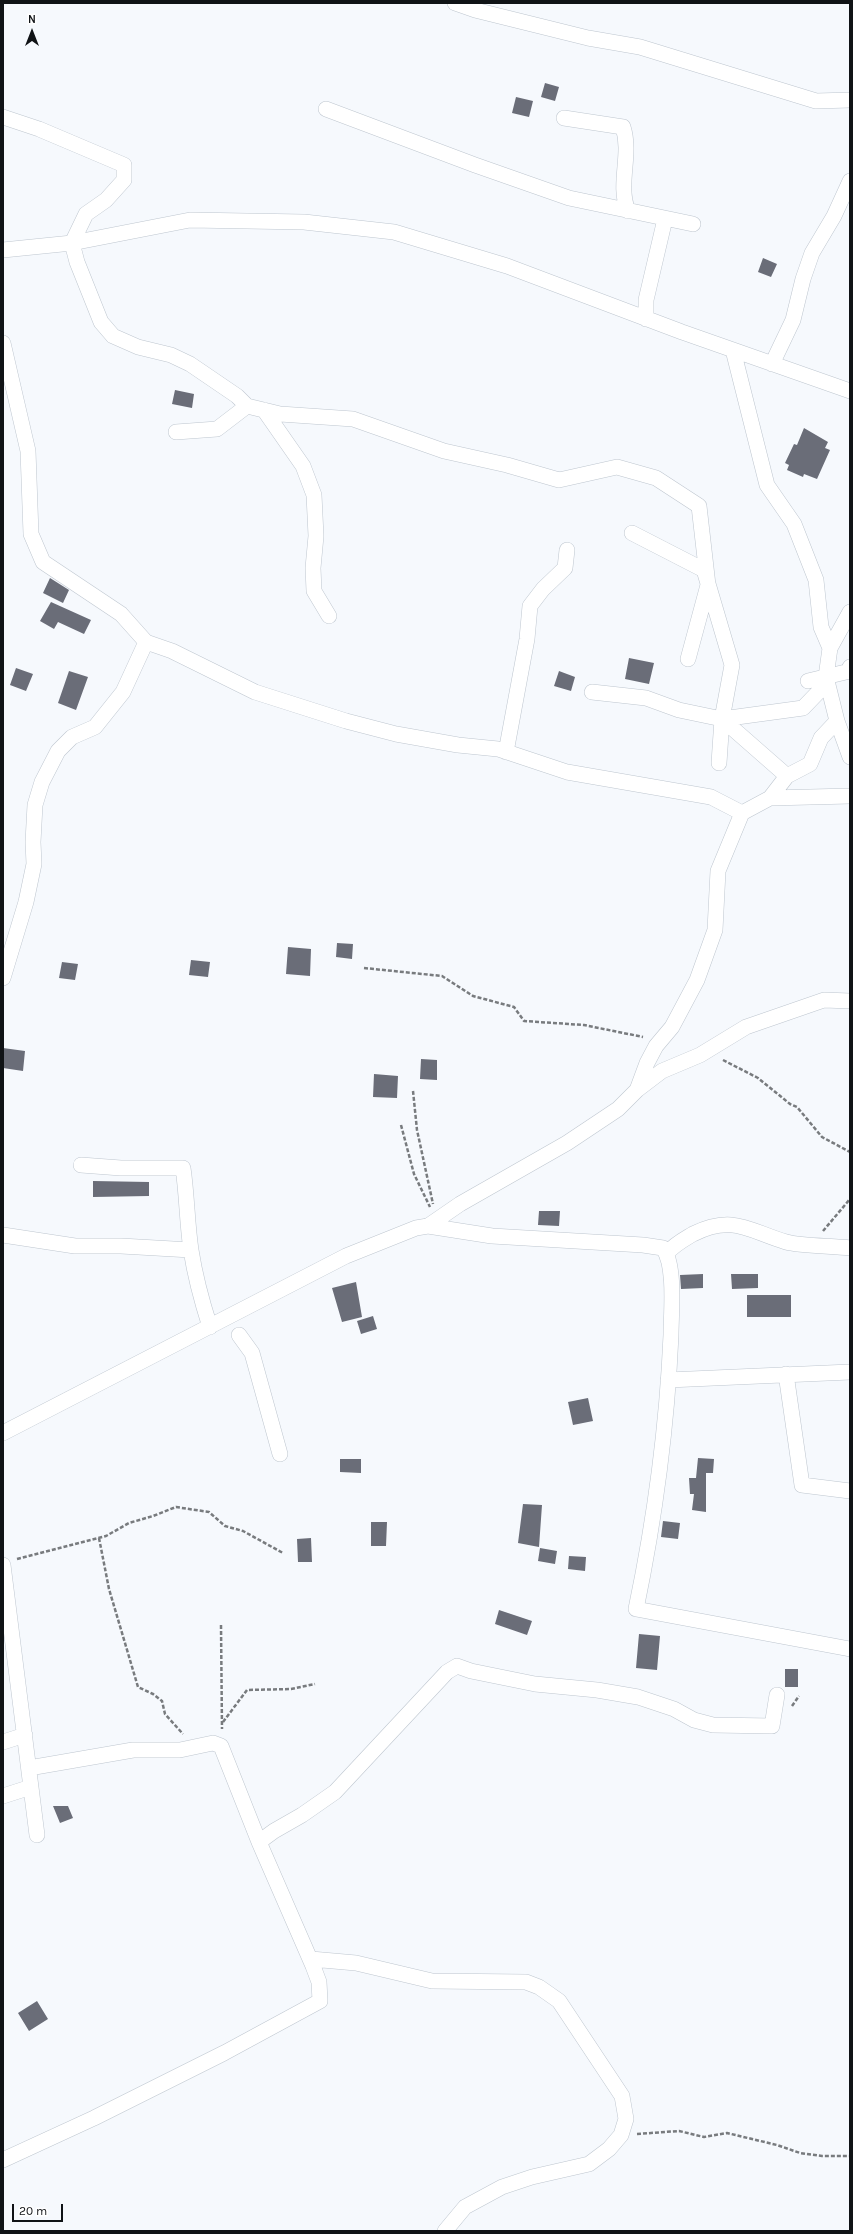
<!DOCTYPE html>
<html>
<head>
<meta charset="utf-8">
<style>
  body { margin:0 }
  #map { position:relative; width:853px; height:2234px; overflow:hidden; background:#f6f9fd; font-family:Karla,sans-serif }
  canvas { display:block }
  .frame { position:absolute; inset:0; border:4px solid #101316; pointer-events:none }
  .north { position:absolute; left:12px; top:12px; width:40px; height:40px; -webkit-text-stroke:3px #fff; paint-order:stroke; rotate:0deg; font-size:11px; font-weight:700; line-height:16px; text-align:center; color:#101316 }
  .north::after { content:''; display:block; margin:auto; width:14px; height:18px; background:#101316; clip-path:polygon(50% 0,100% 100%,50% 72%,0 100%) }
  .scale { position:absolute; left:12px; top:2204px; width:51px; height:18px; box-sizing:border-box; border:2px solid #101316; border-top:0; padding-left:5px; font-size:12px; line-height:14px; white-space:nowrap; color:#101316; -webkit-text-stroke:3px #fff; paint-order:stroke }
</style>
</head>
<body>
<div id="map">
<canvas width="853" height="2234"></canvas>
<div class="frame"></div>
<div class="north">N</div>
<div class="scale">20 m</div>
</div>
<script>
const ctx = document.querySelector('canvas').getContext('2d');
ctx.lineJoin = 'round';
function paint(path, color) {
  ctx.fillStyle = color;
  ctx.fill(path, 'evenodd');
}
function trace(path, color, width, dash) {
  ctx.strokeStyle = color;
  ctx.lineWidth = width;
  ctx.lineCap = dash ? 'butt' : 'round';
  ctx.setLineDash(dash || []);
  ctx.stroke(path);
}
const building = new Path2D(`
  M545,83L559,87L555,101L541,97Z
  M516,97L533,101L529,117L512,113Z
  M763,258L777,264L771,277L758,272Z
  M175,390L194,394L192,408L172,404Z
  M804,428L828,442L825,448L830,450L817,479L804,474L803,477L787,470L789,465L785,463L794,444L797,445Z
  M50,578L69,590L63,603L43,593Z
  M51,602L91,620L84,634L58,622L54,629L40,621Z
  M629,658L654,663L649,684L625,679Z
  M16,668L33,674L26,691L10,685Z
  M69,671L88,677L76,710L58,703Z
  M559,671L575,677L571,691L554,686Z
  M337,943L353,944L352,959L336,957Z
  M288,947L311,949L310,976L286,974Z
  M191,960L210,962L208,977L189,975Z
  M62,962L78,964L75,980L59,978Z
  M3,1048L25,1051L23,1071L3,1068Z
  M421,1059L437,1060V1080L420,1079Z
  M374,1074L398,1076L397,1098L373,1097Z
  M93,1181L149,1182V1196L93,1197Z
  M539,1211H560L559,1226L538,1225Z
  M703,1274V1288L681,1289L680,1275Z
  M731,1274H758V1288L732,1289Z
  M356,1282L362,1317L342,1322L332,1288Z
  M747,1295H791V1317H747Z
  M373,1316L377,1329L361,1334L357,1321Z
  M588,1398L593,1421L573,1425L568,1402Z
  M698,1458L714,1459L713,1473H706V1512L692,1510L694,1494H690L689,1478H696Z
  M340,1459H361V1473L340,1472Z
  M523,1504L542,1505L539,1547L518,1543Z
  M663,1521L680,1523L678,1539L661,1537Z
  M371,1522H387L386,1546H371Z
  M311,1538L312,1562H298L297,1539Z
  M540,1548L557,1551L555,1564L538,1561Z
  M569,1556L586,1557L585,1571L568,1569Z
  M499,1610L532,1621L527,1635L495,1624Z
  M639,1634L660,1636L657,1670L636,1668Z
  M785,1669H798V1687H785Z
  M53,1806H68L73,1818L60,1823Z
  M37,2001L48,2019L29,2031L18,2013Z`);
const path = new Path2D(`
  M364,968L442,976L473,996L514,1007L524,1021L584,1025L643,1037
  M723,1060L758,1078L790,1104L797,1107L822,1137L850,1152
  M413,1091L417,1130L433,1204
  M401,1125L414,1174L430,1207
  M823,1231L850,1199
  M99,1538L109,1589L138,1687L153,1694L162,1701L165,1714L183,1734
  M17,1559L106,1536L129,1523L153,1516L176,1507L209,1512L225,1526L243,1531L283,1553
  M221,1625L222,1729
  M792,1706L799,1696
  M223,1722L247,1690L291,1689L315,1684
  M637,2134L679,2131L704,2137L727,2133L777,2145L800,2153L822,2156H850`);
const minor = new Path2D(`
  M455,3L475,10L588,38L640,47L816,101L850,100
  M326,109L475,165L569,198L693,224
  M3,117L39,129L124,165V180L106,200L86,214L72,243L77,262L101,322L113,336L138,347L171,355L190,364L237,396L247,406L280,414L353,419L444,451L507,465L559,480L617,467L656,478L699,506L708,585L688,659
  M564,118L623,127C632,155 617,184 628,211
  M3,250L72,243L190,220L304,222L394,232L507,266L682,332L850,391
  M646,319V300L665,219
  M3,343L28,451L31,534L43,562L121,614L146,642L172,651L255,692L346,721L396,734L458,745L498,749L567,772L711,797L742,813
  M772,364L793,320L803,279L812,253L834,216L850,181
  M264,410L303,466L314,495L316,536L313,568L314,591L329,616
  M176,432L217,429L247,406
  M632,533L704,570L732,665L722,719L719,763
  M830,648L850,612
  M808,681L850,671V667
  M592,692L646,698L679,710L722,719L803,708L827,683
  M722,719L787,776
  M837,721L850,757
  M506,752L527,639L530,606L543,589L565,568L567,550
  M770,798L850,796
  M3,978L26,902L34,864L33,842L35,805L42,782L58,751L72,737L95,727L123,692L146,642
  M637,1090L662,1071L700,1055L746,1027L824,1000L850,1001
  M81,1165L121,1168H183C187,1195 187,1223 191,1250C195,1276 202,1302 210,1327
  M428,1226L460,1204L567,1143L618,1109L637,1090L647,1063L656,1046L672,1027L697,980L715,930L718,871L742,813L770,798L787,776L810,764L821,738L837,721L826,677L830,648L821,627L816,580L794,524L767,485L733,350
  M3,1235L75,1246H121L191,1250
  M667,1253C675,1244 683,1240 693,1234C733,1214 749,1231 786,1242C801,1246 833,1246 850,1248
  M239,1335L252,1353L280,1454
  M786,1374L802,1485L850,1491
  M668,1380L850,1372
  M3,1433L346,1256L416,1228L428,1226L492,1236L643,1245L663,1248C676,1266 671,1313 671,1335C667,1427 655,1518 636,1609L850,1649
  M3,1565L37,1835
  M3,1742L25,1735
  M29,1768L133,1750H180L213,1743L221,1746L259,1842
  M3,1796L31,1787
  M311,1959L356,1963L432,1981L526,1982L539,1987L559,2001L622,2096L626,2119L621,2135L609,2149L589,2164L532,2177L502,2187L465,2207L445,2231
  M3,2160L94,2118L224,2053L320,2001L319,1982L313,1966L259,1842L274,1831L302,1815L335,1792L447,1672L457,1666L471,1671L535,1684L597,1690L638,1697L674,1709L694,1720L713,1725L772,1726L777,1695`);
paint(building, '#6a6d78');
trace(minor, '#bec6cf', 16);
trace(path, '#787b7e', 2.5, [4, 2]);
trace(minor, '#fff', 15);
</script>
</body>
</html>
